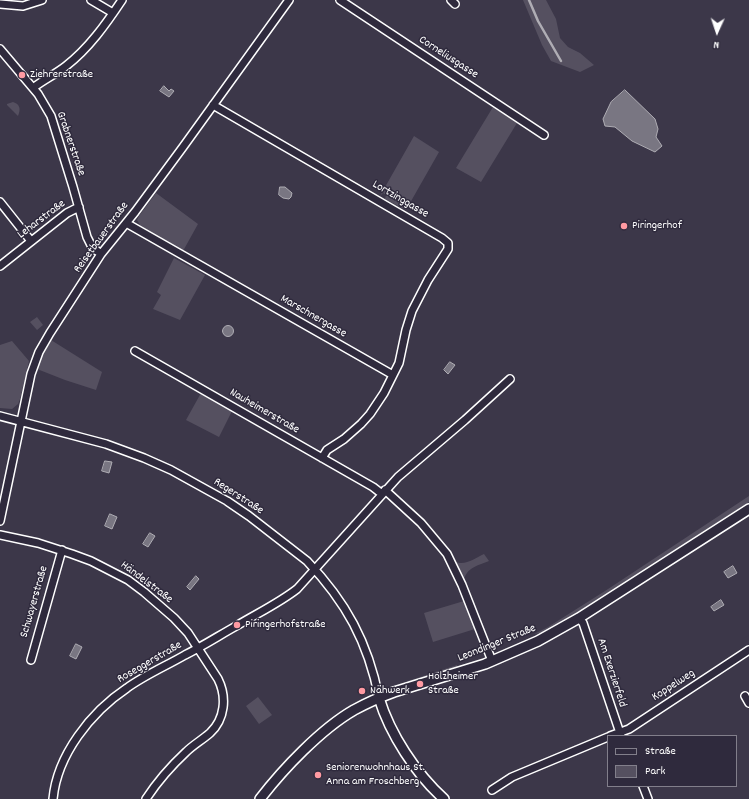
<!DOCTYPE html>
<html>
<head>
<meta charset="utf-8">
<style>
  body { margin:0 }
  #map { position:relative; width:749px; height:799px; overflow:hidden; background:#3c3749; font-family:Dekko,sans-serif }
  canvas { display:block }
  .legend { position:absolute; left:607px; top:735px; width:130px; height:52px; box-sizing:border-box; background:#2f2a3d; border:1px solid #827f8b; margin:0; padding:5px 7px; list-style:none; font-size:12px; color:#fff }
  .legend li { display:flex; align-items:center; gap:8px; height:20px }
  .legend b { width:20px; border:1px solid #827f8b }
  .north { position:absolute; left:697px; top:12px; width:40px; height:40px; -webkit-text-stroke:3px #2f2a3d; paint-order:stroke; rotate:183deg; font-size:11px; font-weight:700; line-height:16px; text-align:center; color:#fff }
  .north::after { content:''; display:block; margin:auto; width:14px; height:18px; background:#fff; clip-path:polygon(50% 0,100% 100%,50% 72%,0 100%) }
</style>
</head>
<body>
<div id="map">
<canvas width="749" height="799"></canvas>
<ul class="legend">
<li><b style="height:5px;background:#2f2a3d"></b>Straße</li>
<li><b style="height:11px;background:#555060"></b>Park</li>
</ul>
<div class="north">N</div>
</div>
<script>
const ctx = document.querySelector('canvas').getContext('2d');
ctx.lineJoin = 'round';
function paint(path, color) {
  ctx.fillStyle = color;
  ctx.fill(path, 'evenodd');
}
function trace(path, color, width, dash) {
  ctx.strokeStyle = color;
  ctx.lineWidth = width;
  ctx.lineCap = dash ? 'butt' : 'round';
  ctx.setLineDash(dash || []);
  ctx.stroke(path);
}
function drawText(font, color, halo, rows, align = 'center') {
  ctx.font = font + ' Dekko,sans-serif';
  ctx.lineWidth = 3;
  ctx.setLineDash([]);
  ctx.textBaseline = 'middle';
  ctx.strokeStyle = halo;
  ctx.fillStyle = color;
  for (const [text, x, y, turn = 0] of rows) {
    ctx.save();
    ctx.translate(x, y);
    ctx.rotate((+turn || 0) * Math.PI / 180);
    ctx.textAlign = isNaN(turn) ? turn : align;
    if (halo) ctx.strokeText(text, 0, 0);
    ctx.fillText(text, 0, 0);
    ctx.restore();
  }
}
const green = new Path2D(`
  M523,0H546L556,19L560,38L568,47L580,53L594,65L580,72L551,61L542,45Z
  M13,102C20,104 21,109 18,116L7,105V104Z
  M493,107L517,123L481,182L456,168Z
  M414,136L439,152L406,210L385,199L386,195L383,193L380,196Z
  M156,193L198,224L183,251L141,227L137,220L139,216Z
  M174,258L205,275L180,320L153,309L161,295L157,292Z
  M37,317L43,325L37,330L30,322Z
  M51,340L102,372L96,390L65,380L37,369L44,351Z
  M12,341L29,361L20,399L18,404L12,409L0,408V345Z
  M201,393L232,411L219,437L186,420Z
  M749,496V502L568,620L546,632L534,634L548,627L605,591Z
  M484,554L489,561C479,565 466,568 464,580L454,561C464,567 475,558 484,554Z
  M464,601L475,629L433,642L424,613Z
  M457,665L458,668L408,683V681Z
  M258,697L272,715L259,724L246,706Z`);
const water = new Path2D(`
  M164,86L169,91L171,89L174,91L169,97L160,91Z
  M625,90L655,119L658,129L656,137L662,146L655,152L632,141L615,127L605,126L603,119L611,102Z
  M280,187H285L292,193L291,197L289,199L283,198L279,195Z
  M222.5 331a5.5 5.5 0 1 1 11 0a5.5 5.5 0 1 1-11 0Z
  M450,362L455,365L448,374L444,370Z
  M105,461L112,462L109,473L102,471Z
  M110,514L117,517L112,529L105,526Z
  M150,533L155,536L148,547L143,544Z
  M733,566L737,573L728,578L724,572Z
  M196,576L199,579L190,590L187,587Z
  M721,600L724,605L714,611L711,607Z
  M76,644L82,647L76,659L70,656Z`);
const stream = new Path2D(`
  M529,0L538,21L561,61`);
const minor = new Path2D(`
  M91,0L113,13
  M340,0L544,135
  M451,0L455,4
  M0,4L23,6L42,0
  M0,49L38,94L51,116L73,187L87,237L92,247L101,254
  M33,88C43,80 56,74 66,66C89,48 106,24 122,0
  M213,105L442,238L448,243V249L428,280L412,311L406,330L399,363L384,393L370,414L361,424L344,439L327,450L322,458
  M0,202L31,241
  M126,223L393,375
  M0,266L67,213L79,207
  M135,351L373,487L382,494
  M0,416L106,444L144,458L171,470L227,501L249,516L307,561C346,602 368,642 379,698
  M385,490L421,523L447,554L462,585L492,661
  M0,521L31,374L39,352L50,333L101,254L135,212L183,147L289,0
  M0,535L38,543L72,554L91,561L128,580L144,592L174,618L188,633L218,679C227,697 225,719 210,733C202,740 193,745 186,752C171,766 157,782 146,799
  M579,618L583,623L621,736
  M31,660L62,550
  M745,696L749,703
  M610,736L629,729L749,650
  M643,786L648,799
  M492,790L512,777L608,737
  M53,799C57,755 91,712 127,688C145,675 166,666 185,655C203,646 220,635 238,625C258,613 279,603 297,589L398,477L465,420L510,379`);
const tertiary = new Path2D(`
  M379,698C390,734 416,774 444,799
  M260,799C283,769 321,729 354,710C367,703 380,697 394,692L485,664L538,641L579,618L749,509`);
const markers = [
  [22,75,4,"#ff9aa2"],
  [624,226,4,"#ff9aa2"],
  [237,625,4,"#ff9aa2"],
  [420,684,4,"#ff9aa2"],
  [362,691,4,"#ff9aa2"],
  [318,775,4,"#ff9aa2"]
];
const streetNames = [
  ["Corneliusgasse",448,58,33],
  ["Grabnerstraße",70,144,71],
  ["Lortzinggasse",400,200,30],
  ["Leharstraße",42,220,-37],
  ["Reisetbauerstraße",102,238,-54],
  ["Marschnergasse",313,317,30],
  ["Nauheimerstraße",264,412,30],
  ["Regerstraße",238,497,33],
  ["Händelstraße",146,583,37],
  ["Schwayerstraße",35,602,-74],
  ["Leondinger Straße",497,644,-22],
  ["Roseggerstraße",150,663,-30],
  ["Am Exerzierfeld",611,673,72],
  ["Koppelweg",674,686,-33]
];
const poiNames = [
  ["Ziehrerstraße",30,75],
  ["Piringerhof",632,226],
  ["Piringerhofstraße",245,625],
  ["Holzheimer",428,677],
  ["Straße",428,691],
  ["Nähwerk",370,691],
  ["Seniorenwohnhaus St.",326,768],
  ["Anna am Froschberg",326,782]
];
paint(green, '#555060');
paint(water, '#797682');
trace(water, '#afadb4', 1);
trace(stream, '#afadb4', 2.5);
trace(minor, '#fff', 10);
trace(tertiary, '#fff', 12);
trace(minor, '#2f2a3d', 7);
trace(tertiary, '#2f2a3d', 9);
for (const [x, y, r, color] of markers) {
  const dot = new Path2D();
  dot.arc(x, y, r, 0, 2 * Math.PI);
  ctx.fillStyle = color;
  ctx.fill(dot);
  trace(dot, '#2f2a3d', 1.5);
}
drawText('12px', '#fff', '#2f2a3d', streetNames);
drawText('12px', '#fff', '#2f2a3d', poiNames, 'left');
</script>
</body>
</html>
